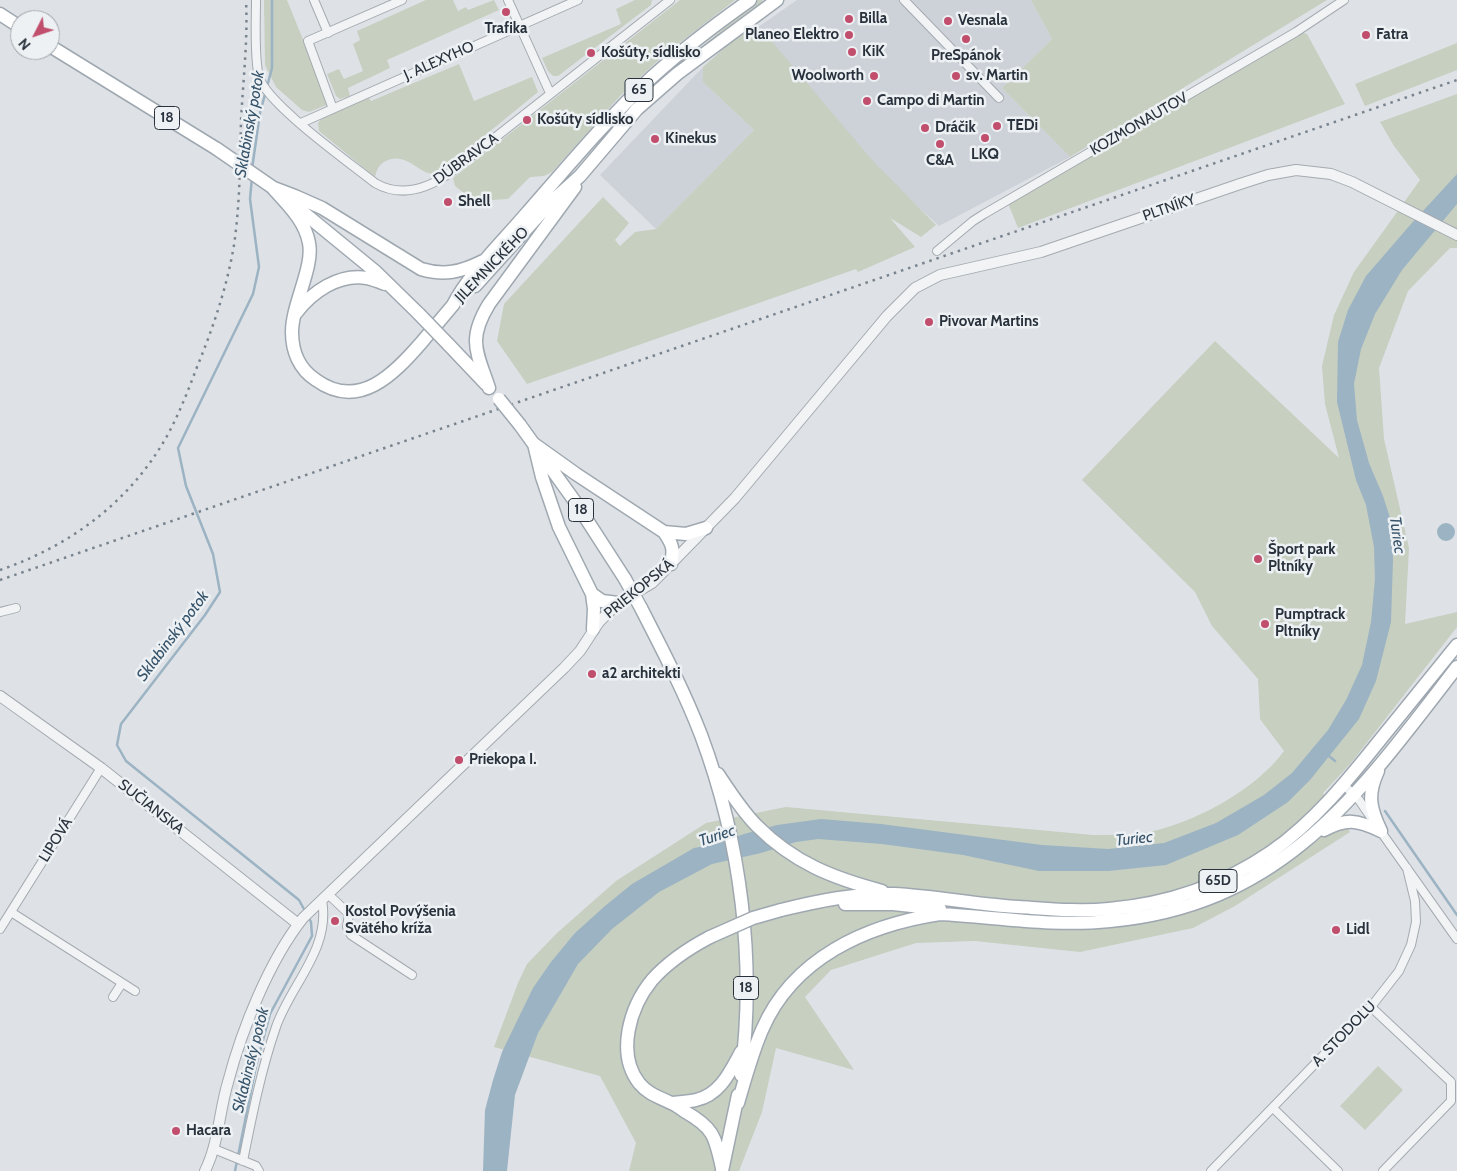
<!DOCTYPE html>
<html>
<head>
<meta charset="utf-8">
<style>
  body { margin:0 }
  #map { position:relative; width:1457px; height:1171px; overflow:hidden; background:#dee2e6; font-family:Cabin,sans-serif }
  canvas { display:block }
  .north { position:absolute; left:10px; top:10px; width:50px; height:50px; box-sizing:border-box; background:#edf1f4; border:1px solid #9fa5aa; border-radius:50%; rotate:229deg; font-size:14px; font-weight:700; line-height:20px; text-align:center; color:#29323c }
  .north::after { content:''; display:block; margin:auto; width:18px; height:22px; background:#c04e6c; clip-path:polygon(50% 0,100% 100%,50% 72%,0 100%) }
</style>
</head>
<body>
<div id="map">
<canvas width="1457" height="1171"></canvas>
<div class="north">N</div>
</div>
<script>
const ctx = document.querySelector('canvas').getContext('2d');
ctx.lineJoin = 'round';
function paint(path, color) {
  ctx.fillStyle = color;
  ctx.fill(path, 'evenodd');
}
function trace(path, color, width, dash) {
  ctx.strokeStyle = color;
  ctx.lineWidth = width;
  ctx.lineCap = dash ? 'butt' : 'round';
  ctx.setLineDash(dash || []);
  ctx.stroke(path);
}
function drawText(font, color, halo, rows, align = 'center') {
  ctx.font = font + ' Cabin,sans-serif';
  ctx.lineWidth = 5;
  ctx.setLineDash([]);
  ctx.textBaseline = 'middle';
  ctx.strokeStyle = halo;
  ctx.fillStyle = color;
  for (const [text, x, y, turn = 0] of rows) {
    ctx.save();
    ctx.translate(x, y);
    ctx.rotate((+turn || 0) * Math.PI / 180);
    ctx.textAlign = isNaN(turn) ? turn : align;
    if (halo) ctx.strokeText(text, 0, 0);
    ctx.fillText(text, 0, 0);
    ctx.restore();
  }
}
const built = new Path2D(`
  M797,0H1031L1052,39L1002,88L1070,157L939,226L806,103L751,32Z
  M703,67V82L754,130L656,229L600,175Z`);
const green = new Path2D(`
  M264,0H287L329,104L309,112L302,110L276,87L265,65Z
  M426,0H453L458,11L466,7L468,10L494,0L499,10L387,60L390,68L348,88L350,96L340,99L336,96L327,74L339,69L344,79L363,71L353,44L360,40L357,31Z
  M635,0H652L651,5L558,76H553L548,71L542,58L621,24L616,9Z
  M680,0H735L664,55L620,96L552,172L544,176L530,177L508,199L474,201L455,186L453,178Z
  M758,0H762L764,3L682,63Z
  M1031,0H1327L1070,157L1002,88L1052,39Z
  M749,26L763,31L872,160L936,225L921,237L890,218L915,247L858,272L856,269L527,384L497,341L504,304L603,197L629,223L615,240L620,246L635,232L656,229L754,130L703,82V67Z
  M1299,32L1307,34L1345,104L1018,228L1008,203Z
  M1457,43V70L1365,106L1355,84Z
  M459,64L474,101L532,77L538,92L439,173C420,179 409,150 386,161C379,164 377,169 375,177L319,131L318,123L323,117L368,96L371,101Z
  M1457,94V248H1450L1408,291L1379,368L1384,439L1409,548L1405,624L1457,612V627L1351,763L1323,793L1350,832L1235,906L1193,928L1080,952L975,941L916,943L831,970L805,997L854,1070L776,1048L762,1112L739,1171H629L636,1143L600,1076L494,1047L518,983L527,964L557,933L616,881L706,823L786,807L1093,835C1110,835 1127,835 1144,833C1191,825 1256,790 1284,751L1260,719L1258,679L1212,626L1195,592L1082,480L1215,341L1339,458L1325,404L1322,366L1334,315L1354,272L1420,180L1394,146L1380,122Z
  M1378,1066L1403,1090L1365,1130L1340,1106Z`);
const water = new Path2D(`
  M1457,174V204L1402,270L1375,314L1361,349L1354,384L1357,420L1369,463L1383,496L1392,524L1393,559L1391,622L1376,681L1359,719L1310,780L1288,802L1238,835L1166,865L1108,871H1039L963,855L882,844L818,839L796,842L761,853L712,864L659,892L612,929L578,964L538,1033L515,1095L507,1171H483L485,1110L493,1080L502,1052L533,988L551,962L575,933L605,906L632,884L694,848L716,844L744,834L777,825L821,819L881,824L1042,845L1108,849L1164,843L1216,823L1264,795L1292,773L1328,730L1346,700L1362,665L1371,622L1375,579L1374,547L1366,505L1356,480L1337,402L1338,342L1348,310L1366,276L1411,224Z
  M1437 532a9 9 0 1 1 18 0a9 9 0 1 1-18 0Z`);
const stream = new Path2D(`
  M252,169L260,113L272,68V0
  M252,177L250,199L259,267L253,294L178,448L186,486L213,554L220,592L205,615L121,724L117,745L126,761L299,900L305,911
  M1326,756H1329L1335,761
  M1385,811L1457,915
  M235,1171L256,1066L270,1014L312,936L311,922L308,916`);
const minor = new Path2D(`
  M256,0C256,22 254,57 259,77C267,104 350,163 375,183C401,198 427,189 450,173L670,0
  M314,0L328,33
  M508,0L550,93
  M904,0L999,98
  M333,109L308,41L402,0
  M301,123L578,0
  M937,251L973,221L984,214L1296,32L1344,0
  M0,612L16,608
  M1343,784L1359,800L1372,819
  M1379,829L1457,939
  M328,894L349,914L347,927L351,935L412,975
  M11,912L135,991
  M0,929L101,768
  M113,997L122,983
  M1371,1007L1451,1082V1101L1383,1171
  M1273,1108L1338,1171
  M214,1149L256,1166L259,1171
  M243,1161C252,1116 261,1070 276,1027C291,984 331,949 322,900
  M1211,1171L1374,1003L1399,971L1411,945L1416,922L1415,901L1407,868`);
const tertiary = new Path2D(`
  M0,696L101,768L298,924
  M205,1171C219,1142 219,1112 228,1082C242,1029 269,961 303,918L564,668L580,651L599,622L618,603L652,583L661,574L735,498L887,316L915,288L940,275L1041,252L1240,184L1268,175L1296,170L1331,174L1352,182L1457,235`);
const primary = new Path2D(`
  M0,14L20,27
  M50,46L217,149
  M272,187C286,203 305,220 309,243C314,267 292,304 292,332C292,351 299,369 316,380C359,411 394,374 421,343C432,330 442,318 453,305C468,275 504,240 526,214C567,167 607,119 652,77C683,49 716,24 750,0
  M274,188L295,196L322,208L421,269C444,276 461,272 483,261
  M293,204L376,272L419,314
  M475,286L550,203L580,176L637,109L677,74L777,0
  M296,313C312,292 339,273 367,278C373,279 379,282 385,284
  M448,344L486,384
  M489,388C477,352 467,340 489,304L575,187
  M520,425L576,503L625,579
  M534,444L542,477L559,527L592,594L594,609L593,629
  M534,444L576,474L664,532C673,545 674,549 671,564
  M664,532L686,534L706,528
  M592,594L602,601L618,603
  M641,608C662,649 684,691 701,735C741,842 756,962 741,1075
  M1378,771C1367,795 1370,808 1381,831
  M718,774C730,792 742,811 757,826C794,863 833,878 882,891
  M1324,830C1347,818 1357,820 1381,831
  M845,904H893L940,909
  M781,910C818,901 856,893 894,894C936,896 977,905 1019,907C1049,909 1079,912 1109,909C1167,904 1223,885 1271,852C1314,822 1348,780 1380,740C1406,708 1431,677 1457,645
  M710,937C689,948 668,962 652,980C630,1007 616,1053 639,1083C648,1094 659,1097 671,1103C676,1105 680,1108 684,1111C714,1128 715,1136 722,1168
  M672,1103C680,1102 688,1102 696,1100C720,1095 730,1072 741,1052
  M738,1103C745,1079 752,1053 762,1030C793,958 866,925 940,914C996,917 1053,927 1110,921C1283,905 1359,794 1457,667
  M722,1171L738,1095`);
const rail = new Path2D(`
  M0,570C70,546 130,502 167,436C179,414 188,391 197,367C213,328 227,287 234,245C240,204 240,162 241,121C243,81 248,40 246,0
  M0,580L1457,80`);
const primaryBridge = new Path2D(`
  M217,149L272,187
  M419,314L448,344
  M499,399L520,425
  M625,579L641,608
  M710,937L753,918L781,910`);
const markers = [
  [506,12,5,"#c04e6c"],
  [849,19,5,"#c04e6c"],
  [948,21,5,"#c04e6c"],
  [849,35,5,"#c04e6c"],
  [1366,35,5,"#c04e6c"],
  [966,39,5,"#c04e6c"],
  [852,52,5,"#c04e6c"],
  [591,53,5,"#c04e6c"],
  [874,76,5,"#c04e6c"],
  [956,76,5,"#c04e6c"],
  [867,101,5,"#c04e6c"],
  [527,120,5,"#c04e6c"],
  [997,126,5,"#c04e6c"],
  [925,128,5,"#c04e6c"],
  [985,138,5,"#c04e6c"],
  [655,139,5,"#c04e6c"],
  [940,144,5,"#c04e6c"],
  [448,202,5,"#c04e6c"],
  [929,322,5,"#c04e6c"],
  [1258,559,5,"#c04e6c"],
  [1265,624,5,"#c04e6c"],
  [592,674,5,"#c04e6c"],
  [459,760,5,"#c04e6c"],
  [335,921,5,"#c04e6c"],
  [1336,930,5,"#c04e6c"],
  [176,1131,5,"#c04e6c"]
];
const shields = [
  [639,90,28],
  [167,118,25],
  [581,510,25],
  [1218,881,38],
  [746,988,25]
];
const shieldNames = [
  ["65",639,90],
  ["18",167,118],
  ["18",581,510],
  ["65D",1218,881],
  ["18",746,988]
];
const poiNames = [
  ["Billa",859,19],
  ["Vesnala",958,21],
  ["Trafika",506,29,"center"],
  ["Planeo Elektro",839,35,"right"],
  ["Fatra",1376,35],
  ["KiK",862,52],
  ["Košúty, sídlisko",601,53],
  ["PreSpánok",966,56,"center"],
  ["Woolworth",864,76,"right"],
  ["sv. Martin",966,76],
  ["Campo di Martin",877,101],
  ["Košúty sídlisko",537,120],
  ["TEDi",1007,126],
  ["Dráčik",935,128],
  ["Kinekus",665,139],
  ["LKQ",985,155,"center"],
  ["C&A",940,161,"center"],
  ["Shell",458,202],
  ["Pivovar Martins",939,322],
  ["Šport park",1268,550],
  ["Pltníky",1268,567],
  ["Pumptrack",1275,615],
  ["Pltníky",1275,632],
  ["a2 architekti",602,674],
  ["Priekopa I.",469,760],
  ["Kostol Povýšenia",345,912],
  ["Svätého kríža",345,929],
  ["Lidl",1346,930],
  ["Hacara",186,1131]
];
const streetNames = [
  ["J. ALEXYHO",439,61,-24],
  ["KOZMONAUTOV",1139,124,-30],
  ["DÚBRAVCA",466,159,-36],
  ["PLTNÍKY",1169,208,-19],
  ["JILEMNICKÉHO",492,265,-46],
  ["PRIEKOPSKÁ",639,589,-39],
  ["SUČIANSKA",151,807,38],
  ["LIPOVÁ",56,840,-58],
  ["A. STODOLU",1344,1034,-46]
];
const waterNames = [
  ["Sklabinský potok",250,124,-80],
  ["Turiec",1397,535,82],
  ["Sklabinský potok",173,636,-53],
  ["Turiec",717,836,-18],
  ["Turiec",1134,839,-6],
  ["Sklabinský potok",251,1060,-76]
];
paint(built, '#cdd2d8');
paint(green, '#c6cfc0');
paint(water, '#9cb3c3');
trace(stream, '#9cb3c3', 2.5);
trace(minor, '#a4aab0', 10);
trace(tertiary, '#a4aab0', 12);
trace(primary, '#9fa8b1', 15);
trace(minor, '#f1f3f5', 8);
trace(tertiary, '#f1f3f5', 10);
trace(primary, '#fff', 12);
trace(rail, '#79838e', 2.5, [2.5, 5]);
trace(primaryBridge, '#9fa8b1', 15, []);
trace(primaryBridge, '#fff', 12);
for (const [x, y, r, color] of markers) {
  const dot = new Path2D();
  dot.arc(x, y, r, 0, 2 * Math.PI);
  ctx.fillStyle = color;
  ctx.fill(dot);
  trace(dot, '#edf1f4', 2);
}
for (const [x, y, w] of shields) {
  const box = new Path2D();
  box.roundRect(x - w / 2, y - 11.5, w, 23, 4);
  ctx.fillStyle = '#edf1f4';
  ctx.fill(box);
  trace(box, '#29323c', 1);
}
drawText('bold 14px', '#29323c', null, shieldNames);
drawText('bold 15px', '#29323c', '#edf1f4', poiNames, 'left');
drawText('15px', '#29323c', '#edf1f4', streetNames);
drawText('italic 16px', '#37546b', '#edf1f4', waterNames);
</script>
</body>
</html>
